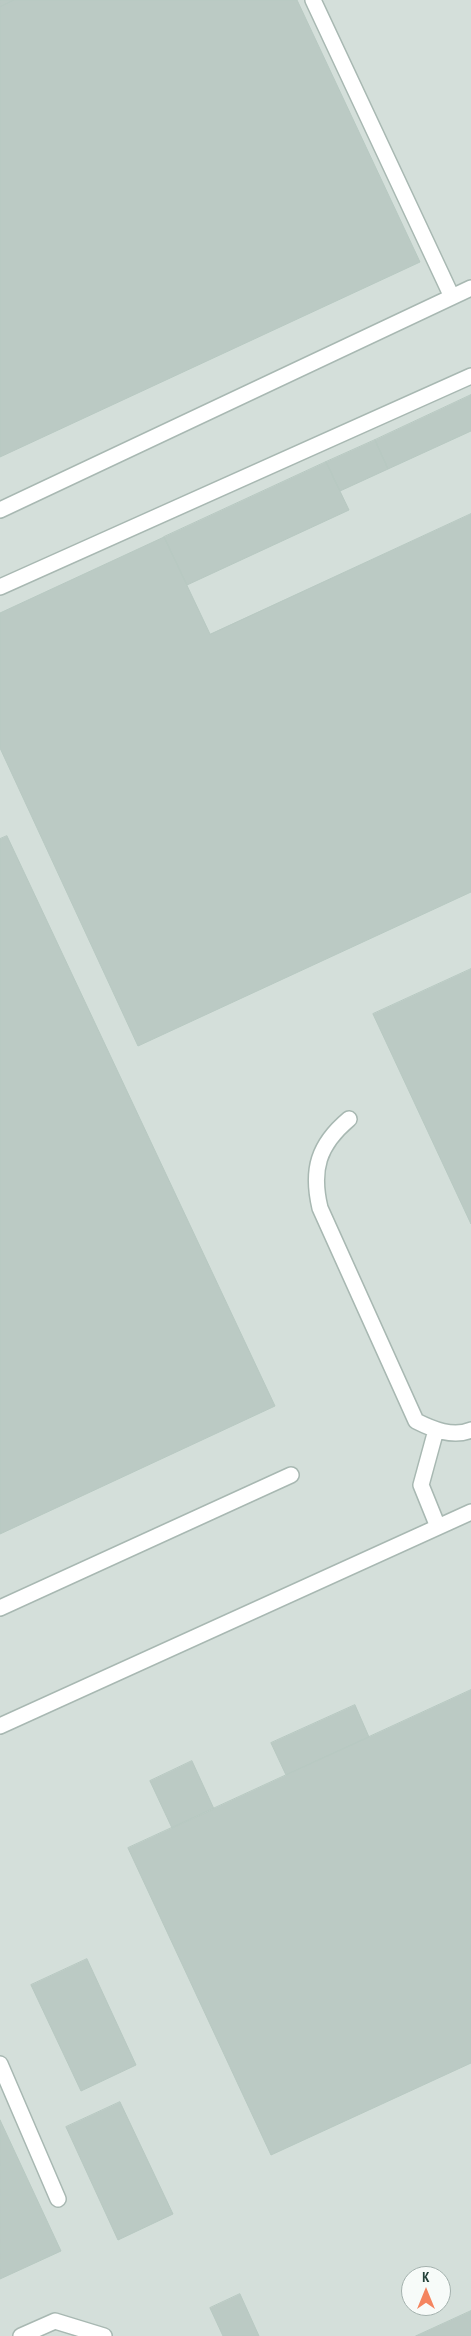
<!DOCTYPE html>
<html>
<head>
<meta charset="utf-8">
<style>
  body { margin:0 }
  #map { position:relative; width:471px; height:2336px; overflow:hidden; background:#e6efeb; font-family:"PT Sans Narrow",sans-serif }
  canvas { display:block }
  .north { position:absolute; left:401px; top:2266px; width:50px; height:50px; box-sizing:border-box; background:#f7fbf9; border:1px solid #a3b1ad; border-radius:50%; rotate:0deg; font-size:14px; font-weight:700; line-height:20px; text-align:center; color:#24423a }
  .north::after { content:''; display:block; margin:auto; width:18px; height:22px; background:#f4845f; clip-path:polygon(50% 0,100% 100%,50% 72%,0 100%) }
</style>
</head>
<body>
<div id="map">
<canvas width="471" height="2336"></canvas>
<div class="north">K</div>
</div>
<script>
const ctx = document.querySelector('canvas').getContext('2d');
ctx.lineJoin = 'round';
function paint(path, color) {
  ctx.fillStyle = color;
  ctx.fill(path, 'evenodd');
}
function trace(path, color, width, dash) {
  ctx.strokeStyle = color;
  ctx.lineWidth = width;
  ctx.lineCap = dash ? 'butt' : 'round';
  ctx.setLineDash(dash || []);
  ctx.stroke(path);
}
const built = new Path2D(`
  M0,0H471V2336H0ZM411,2276H441V2306H411Z`);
const building = new Path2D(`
  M0,0H14L0,7Z
  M14,0H297L420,262L0,457V7Z
  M471,395V431L388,469L375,440Z
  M375,440L388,469L340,491L326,462Z
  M326,462L349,510L187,585L164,537Z
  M471,514V892L138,1046L0,748V613L164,537L210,634Z
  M7,836L275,1406L0,1534V839Z
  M471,969V1224L373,1014Z
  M471,1690V2063L271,2155L128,1848Z
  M355,1705L369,1737L286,1775L271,1743Z
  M192,1761L214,1809L172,1828L150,1781Z
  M87,1959L136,2065L81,2091L31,1985Z
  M120,2102L173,2214L118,2240L66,2127Z
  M0,2120L61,2251L0,2279Z
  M240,2294L259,2336H223L210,2308Z
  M471,2311V2336H416Z`);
const minor = new Path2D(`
  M313,0L452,297
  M0,510L471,288
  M0,587L471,376
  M349,1119C318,1145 311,1170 320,1208L416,1421C432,1429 453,1438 471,1430
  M436,1430L421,1485L438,1527
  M0,1608L291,1475
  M0,1726L471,1512
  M0,2064L58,2199
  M21,2336L55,2321L104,2336`);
paint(built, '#d4dfda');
paint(building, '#bbcac4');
trace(building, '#b8c9c2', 1);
trace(minor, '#a8b8b2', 18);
trace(minor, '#fff', 15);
</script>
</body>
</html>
